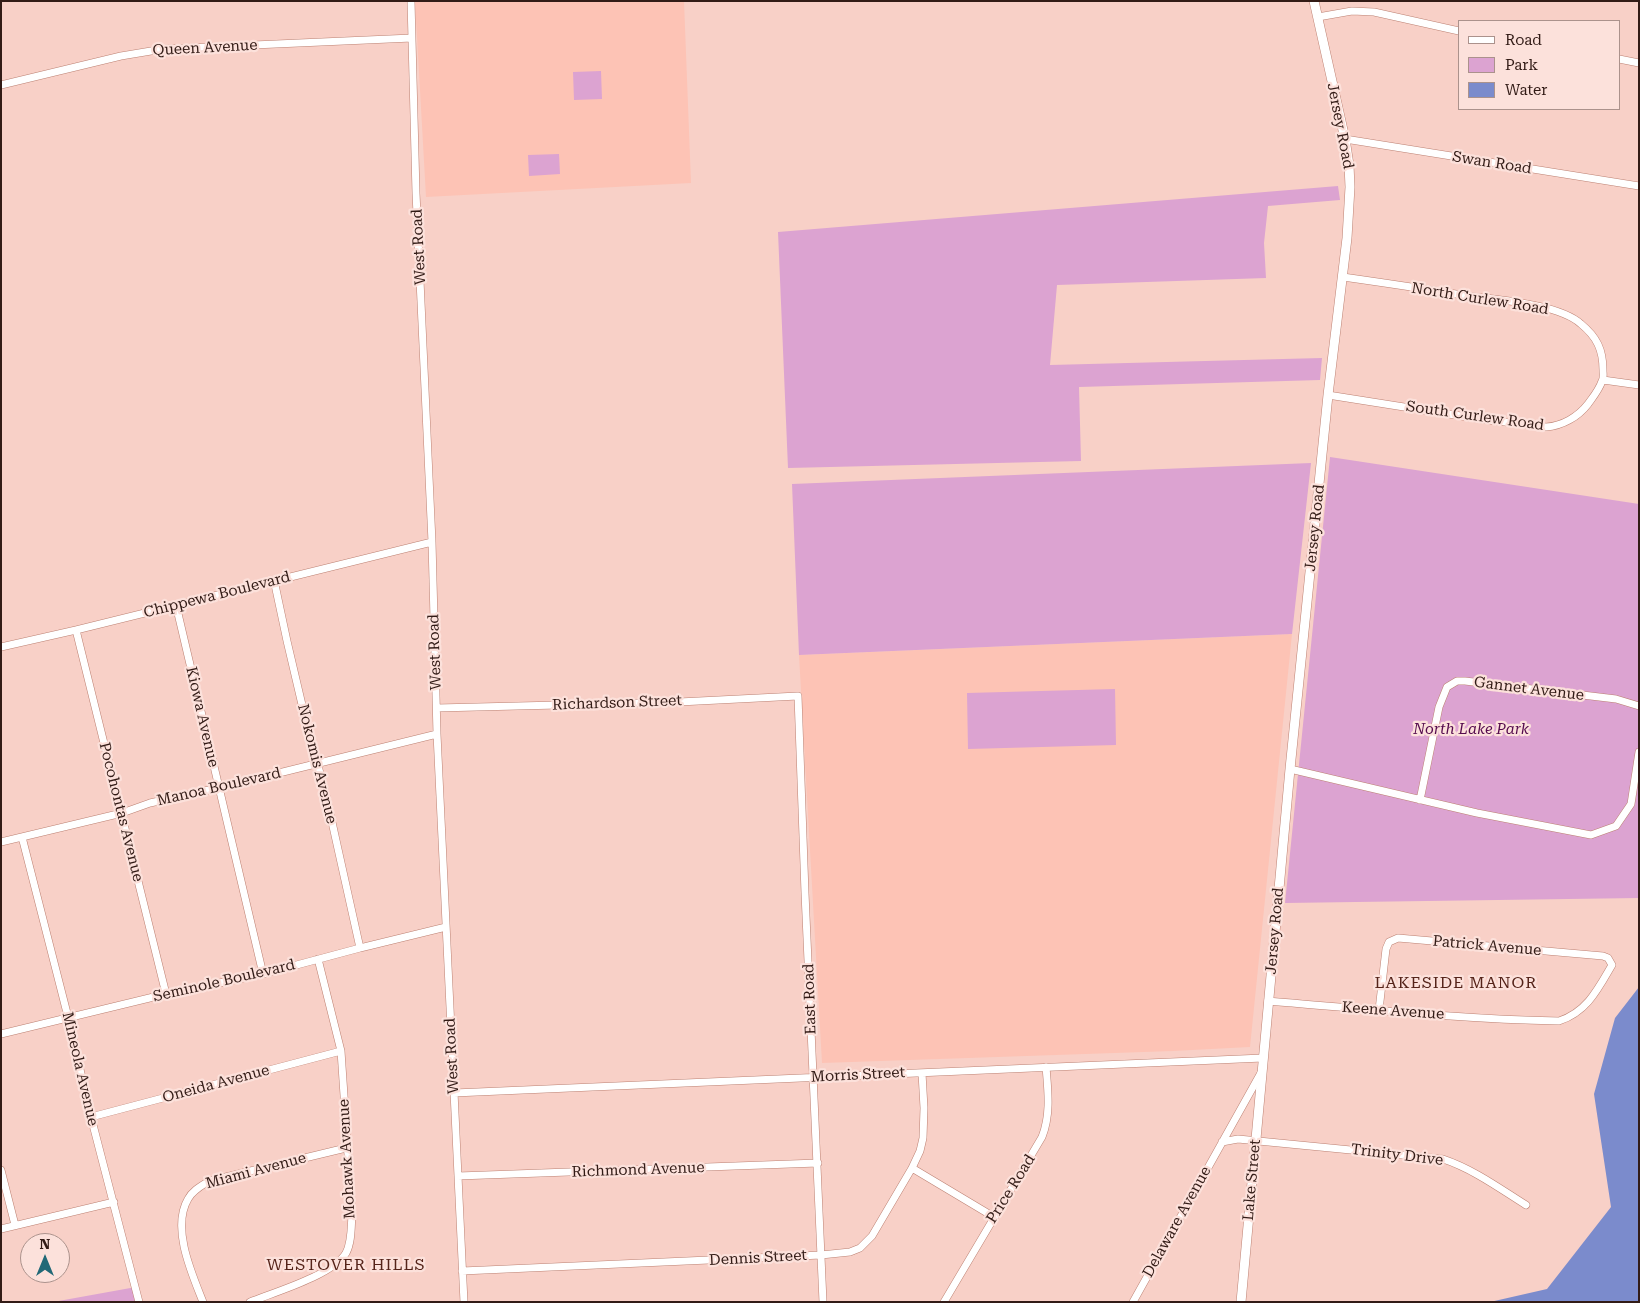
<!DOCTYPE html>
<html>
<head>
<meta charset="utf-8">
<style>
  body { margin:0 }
  #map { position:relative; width:1640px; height:1303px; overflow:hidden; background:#f8d0c7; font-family:"Roboto Serif",serif }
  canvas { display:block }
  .frame { position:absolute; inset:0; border:2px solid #321b16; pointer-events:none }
  .legend { position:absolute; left:1458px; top:20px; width:162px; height:90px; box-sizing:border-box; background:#fce1db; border:1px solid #ab928c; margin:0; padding:6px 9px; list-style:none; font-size:15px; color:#321b16 }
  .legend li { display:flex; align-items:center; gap:10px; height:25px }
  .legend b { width:25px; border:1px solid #ab928c }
  .north { position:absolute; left:20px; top:1233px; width:50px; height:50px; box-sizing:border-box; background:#fce1db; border:1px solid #ab928c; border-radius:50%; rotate:0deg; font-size:14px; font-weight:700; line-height:20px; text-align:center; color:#321b16 }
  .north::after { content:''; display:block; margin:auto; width:18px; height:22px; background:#226977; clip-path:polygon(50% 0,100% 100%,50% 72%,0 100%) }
</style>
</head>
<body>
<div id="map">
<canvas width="1640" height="1303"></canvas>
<div class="frame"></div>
<ul class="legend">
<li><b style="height:6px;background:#fff"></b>Road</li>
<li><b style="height:14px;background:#dca3d1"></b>Park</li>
<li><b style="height:14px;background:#7b8bcc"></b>Water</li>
</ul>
<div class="north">N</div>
</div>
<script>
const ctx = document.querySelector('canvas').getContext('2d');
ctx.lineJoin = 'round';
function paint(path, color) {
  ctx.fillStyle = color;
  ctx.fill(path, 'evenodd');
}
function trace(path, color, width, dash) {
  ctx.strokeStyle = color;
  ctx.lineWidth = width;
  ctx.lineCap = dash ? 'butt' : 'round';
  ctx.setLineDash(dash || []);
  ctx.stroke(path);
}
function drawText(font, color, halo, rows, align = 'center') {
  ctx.font = font + ' "Roboto Serif",serif';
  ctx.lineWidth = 4.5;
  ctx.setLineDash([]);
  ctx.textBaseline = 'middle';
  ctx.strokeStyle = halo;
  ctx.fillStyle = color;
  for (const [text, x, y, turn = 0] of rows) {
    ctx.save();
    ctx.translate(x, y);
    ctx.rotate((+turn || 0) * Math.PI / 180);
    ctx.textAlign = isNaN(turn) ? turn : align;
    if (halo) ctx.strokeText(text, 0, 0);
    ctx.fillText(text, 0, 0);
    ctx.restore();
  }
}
const built = new Path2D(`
  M415,1H684L691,183L426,197Z
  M1292,634L1250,1047L1173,1051L822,1063L799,655Z`);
const green = new Path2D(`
  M601,71L602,99L574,100L573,72Z
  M559,154L560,174L529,176L528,155Z
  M1338,186L1340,200L1268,206L1264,243L1266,278L1057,285L1050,365L1322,358L1320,380L1079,387L1081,461L788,468L778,232Z
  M1330,457L1639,504V898L1285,903Z
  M1311,463L1292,634L799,655L792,484Z
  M1115,689L1116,745L968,749L967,693Z
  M136,1287L139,1302H53Z`);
const water = new Path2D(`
  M1639,987V1302H1490L1547,1289L1611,1207L1594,1094L1615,1018Z`);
const minor = new Path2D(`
  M411,1L416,193L432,542L437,734L464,1302
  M1318,17L1352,11L1374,12L1459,31
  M1619,59L1639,63
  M1,85L121,56L163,49L412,38
  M1345,139L1639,186
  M1603,380L1639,385
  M1328,395L1480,419L1546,427C1562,426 1578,417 1588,404C1593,397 1599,390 1602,381C1604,378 1603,374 1603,370C1603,350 1597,337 1581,324C1559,304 1498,300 1468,296C1426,289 1385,283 1343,277
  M274,580L287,641L307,726L326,795L360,948
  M176,605L263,974
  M76,630L166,994
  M1,647L76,630L432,542
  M437,708L679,702L798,696L805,893L823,1302
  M1290,769L1477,813L1591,835L1616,826L1631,804L1639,752
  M1420,800L1439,707L1447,687L1457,681H1465L1616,699L1639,706
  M22,837L68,1017L91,1117L139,1302
  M1,842L122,813L150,803L218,788L437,734
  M1268,1001C1365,1009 1462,1019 1559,1021C1587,1012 1598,989 1612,965L1608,958L1603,956L1398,938L1389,942L1386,949L1379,1010
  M1,1034L166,994L263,974L360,948L446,927
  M454,1093L1263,1058
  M91,1117L341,1051
  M1222,1142L1238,1139L1443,1159C1473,1169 1499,1188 1526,1205
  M912,1168L994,1217
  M1,1170L15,1225
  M458,1176L818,1163
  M1,1229L114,1202
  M462,1271L821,1255L850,1252L860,1248L872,1236L912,1168L920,1151L923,1138L924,1108L922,1073
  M203,1302C192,1274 171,1228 188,1199C192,1191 201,1186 209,1181L346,1148
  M250,1302C275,1292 333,1275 346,1253C352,1242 351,1226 352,1214L341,1051L318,959
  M944,1302L1042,1137C1051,1114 1048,1091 1046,1067
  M1133,1302L1262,1071`);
const tertiary = new Path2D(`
  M1241,1302L1290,769L1328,395L1347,238L1350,187L1349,165L1345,139L1314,1`);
const streetNames = [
  ["Queen Avenue",205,48,-3],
  ["Jersey Road",1340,126,79],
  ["Swan Road",1492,163,9],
  ["West Road",419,247,-93],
  ["North Curlew Road",1480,299,9],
  ["South Curlew Road",1475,416,8],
  ["Jersey Road",1315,528,-84],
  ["Chippewa Boulevard",217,595,-14],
  ["West Road",435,652,-92],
  ["Gannet Avenue",1529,689,7],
  ["Richardson Street",617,703,-2],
  ["Kiowa Avenue",202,717,77],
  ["Nokomis Avenue",317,764,76],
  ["Manoa Boulevard",219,787,-13],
  ["Pocohontas Avenue",121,812,76],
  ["Jersey Road",1275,931,-85],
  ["Patrick Avenue",1487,946,5],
  ["Seminole Boulevard",224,981,-13],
  ["East Road",810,999,-92],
  ["Keene Avenue",1393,1011,4],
  ["West Road",452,1056,-93],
  ["Mineola Avenue",80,1069,77],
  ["Morris Street",858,1075,-3],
  ["Oneida Avenue",216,1084,-15],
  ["Trinity Drive",1397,1155,7],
  ["Mohawk Avenue",347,1159,-93],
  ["Richmond Avenue",638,1170,-2],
  ["Miami Avenue",256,1171,-15],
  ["Lake Street",1252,1180,-85],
  ["Price Road",1011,1189,-58],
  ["Delaware Avenue",1177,1222,-61],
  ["Dennis Street",758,1258,-3]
];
const parkNames = [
  ["North Lake Park",1471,730]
];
const neighbourhoodNames = [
  ["LAKESIDE MANOR",1456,983],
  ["WESTOVER HILLS",346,1265]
];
paint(built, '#fdc3b5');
paint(green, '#dca3d1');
paint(water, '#7b8bcc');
trace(minor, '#bc8072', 8);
trace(tertiary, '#bc8072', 10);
trace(minor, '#fff', 7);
trace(tertiary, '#fff', 9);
drawText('15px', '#321b16', '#fce1db', streetNames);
drawText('italic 15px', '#550b4e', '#fce1db', parkNames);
ctx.letterSpacing = '1px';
drawText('16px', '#552319', '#fce1db', neighbourhoodNames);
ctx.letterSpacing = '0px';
</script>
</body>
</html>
